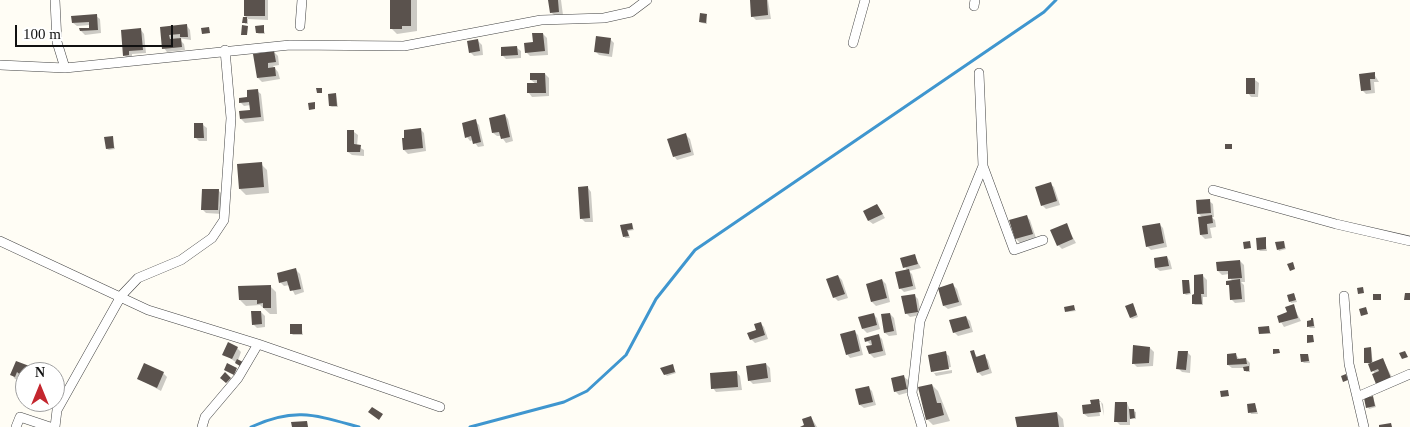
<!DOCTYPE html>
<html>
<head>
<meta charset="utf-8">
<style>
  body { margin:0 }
  #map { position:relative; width:1410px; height:427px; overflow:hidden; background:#fffdf5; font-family:"Times New Roman",serif }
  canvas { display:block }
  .north { position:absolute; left:15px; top:362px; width:50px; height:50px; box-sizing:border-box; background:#fff; border:1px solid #a0a0a0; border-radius:50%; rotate:0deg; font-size:14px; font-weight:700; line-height:20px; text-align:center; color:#111 }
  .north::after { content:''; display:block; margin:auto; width:18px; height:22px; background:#c4262e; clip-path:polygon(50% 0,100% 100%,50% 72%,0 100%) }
  .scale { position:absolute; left:15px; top:25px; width:158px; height:22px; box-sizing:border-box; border:2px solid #111; border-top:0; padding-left:6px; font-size:15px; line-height:18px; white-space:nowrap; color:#111; -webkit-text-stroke:4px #fff; paint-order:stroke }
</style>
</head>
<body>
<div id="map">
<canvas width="1410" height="427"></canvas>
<div class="north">N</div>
<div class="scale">100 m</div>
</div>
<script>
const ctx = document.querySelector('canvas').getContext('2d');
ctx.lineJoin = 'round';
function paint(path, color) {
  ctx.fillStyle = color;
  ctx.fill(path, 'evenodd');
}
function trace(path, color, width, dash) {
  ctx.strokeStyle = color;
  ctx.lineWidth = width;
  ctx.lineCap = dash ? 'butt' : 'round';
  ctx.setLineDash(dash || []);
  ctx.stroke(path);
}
const shadow = new Path2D(`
  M245,0H268V20L248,19V24H245L244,19H248L245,16Z
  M391,0H417V31L397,34L391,28Z
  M550,0H561L563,15L555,16L551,12Z
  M751,0H768L771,19L756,20L752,16Z
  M706,15L707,24L702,23L700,22Z
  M96,16L100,19L101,33L85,35L81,31L91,29L90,25L77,26L73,23Z
  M187,26L190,30L191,40L178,38L184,44L185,50L167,52L164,48L162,28Z
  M263,27L265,34H259L257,33Z
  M141,30L144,34L146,53L132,54V58L128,59L124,55Z
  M543,34L547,38L548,55L530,56L526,52Z
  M610,39L614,43L612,57L599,55L595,51Z
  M478,41L482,45L483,55L474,56L470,52Z
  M517,48L521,51V58L506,59L502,55Z
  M274,52L278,56L279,65L273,66L278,72L280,79L262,82L258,78Z
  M545,74L549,78V96L532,97L529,93L536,84L531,80Z
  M1374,74L1379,82H1374L1375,93L1366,94L1362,90L1361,75Z
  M1255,80L1259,83L1258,97H1251L1248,93Z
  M257,91L261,94L264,121L245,123L241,119L251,112V105L244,106L240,102Z
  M336,95L338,107H332L330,106Z
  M505,115L508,119L513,141L506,143L501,136H497L493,133Z
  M475,121L479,125L484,146L478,147L473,140L470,141L467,137Z
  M203,125L207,128V141H199L195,137Z
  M420,129L424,133L426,151L408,154L404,150L405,139Z
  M354,132L358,135L357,146L364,150V156L352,155L348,152Z
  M686,135L690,139L694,155L677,160L674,156Z
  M112,137L115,149L109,150L107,149Z
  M261,164L267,170L269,193L246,195L240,189Z
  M1050,184L1054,187L1060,205L1046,209L1042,205Z
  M588,188L591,192L593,222H585L581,218Z
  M218,190L222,194V214L206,213L202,209Z
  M1209,201L1213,204L1214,217H1211L1215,220L1216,227L1210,228L1212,238L1205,239L1201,235L1199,218H1203L1198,213Z
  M877,205L885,218L873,224L869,221Z
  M1026,216L1030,220L1036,238L1020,243L1016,239L1011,221Z
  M632,224L634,230L628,231L630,238H625L622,226Z
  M1159,224L1163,228L1167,247L1151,250L1147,246Z
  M1066,225L1076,243L1062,249L1058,245Z
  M1265,239L1267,251H1260L1258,249Z
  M1284,242L1286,249L1279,251L1278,249Z
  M914,255L921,268L909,271L912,274L916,289L904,292L900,288L907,271L902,259Z
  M1167,257L1170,261L1172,269L1160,271L1156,268Z
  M1240,261L1244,265L1245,282H1241L1244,285L1245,302L1235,303L1231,299L1230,287L1228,284L1232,281L1229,274L1222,275L1218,271Z
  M296,270L300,274L304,292L295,295L290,285L284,286L280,282Z
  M838,276L842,280L848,298L838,301L834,297Z
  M1203,276L1207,280V297H1203V305H1195L1193,303L1198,296Z
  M882,280L886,284L890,302L876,306L872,302Z
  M1189,281L1191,294L1186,295L1184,293Z
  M953,285L957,289L962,305L948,309L944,306Z
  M270,286L276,292L277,314H270L260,305L246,306L240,300Z
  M1294,294L1297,302L1291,303L1290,301Z
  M914,295L918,299L921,315L910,317L906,313Z
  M1073,306L1076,311L1066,312Z
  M1134,306L1138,317L1132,319L1131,318Z
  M1293,306L1301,321L1284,327L1278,317L1288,313Z
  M261,312L265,316V327L257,328L253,324Z
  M873,314L877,318L880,329L867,333L863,329Z
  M890,314L894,318L897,335L889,336L885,333Z
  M966,317L970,321L973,332L958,336L954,332Z
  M1313,319L1315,328H1310L1308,326Z
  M760,323L764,327L768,339L755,343L751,339Z
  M301,325L303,335H293L292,334Z
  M1268,327L1271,334H1260Z
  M854,331L858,335L863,355L850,358L847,354Z
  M878,335L882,339L886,355L874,358L870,354L872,346L867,341Z
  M237,348L241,352L237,363L224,354Z
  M1150,348L1154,352L1153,366L1137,367L1133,363Z
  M1371,349L1373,364L1383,360L1394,381L1375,374L1369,364L1365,362Z
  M973,351L978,358L984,356L988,360L992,373L982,376L978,372Z
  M1187,352L1191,356L1190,373L1182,372L1178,368Z
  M945,353L949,356L951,367L934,371V373L929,356Z
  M1236,355L1240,360L1246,359L1250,363V372H1246L1245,368H1232L1228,365Z
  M1308,355L1310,363H1304L1302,361Z
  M17,362L31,368L35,372H25V381L20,376L19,380L15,379L12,375Z
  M766,364L770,368L771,382L753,384L749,380Z
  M673,366L676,373L667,376L665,374Z
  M952,370V373L936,376L934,373Z
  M736,372L740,376L742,390L716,392L713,388Z
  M163,373L167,377L161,391L139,379Z
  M904,377L908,380L910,392L899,395L895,391Z
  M932,385L938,391L950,421L933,425L927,419Z
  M868,387L872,391L876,405L864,408L860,405Z
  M1373,397L1376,407L1369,409L1368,407Z
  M1099,400L1103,404L1104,416L1101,402H1098L1100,416L1088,417L1084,414Z
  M1127,403L1130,410L1136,412V419L1130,417V425H1120L1116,421Z
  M1255,404L1258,414H1251L1248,405Z
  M1057,413L1063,419L1064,427H1018Z
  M811,417L817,427H803Z`);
const stream = new Path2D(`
  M251,427C295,407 315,415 359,427
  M470,427L564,402L587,391L626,355L656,299L695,250L1044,12L1056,0`);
const building = new Path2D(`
  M244,0H265V16H244Z
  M390,0H411V26H402V29H390Z
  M548,0H558L559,12L550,13Z
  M750,0H767L768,15L751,17Z
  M700,13L707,14L706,23L699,22Z
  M97,14L98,30L80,31L79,28H89V22L72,23L71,16Z
  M243,17H247V23H242Z
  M187,24L188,37H180V34L169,35L170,39L181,38L182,47L162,49L160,27Z
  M242,25L248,26L247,35H241Z
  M264,25V33H256L255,26Z
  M209,27L210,33L202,34L201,28Z
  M141,28L143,50L129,51V55L123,56L121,30Z
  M532,33H543L545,51L525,53L524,43L533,42Z
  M596,36L611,38L609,54L594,52Z
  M478,39L480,51L469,53L467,41Z
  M517,46L518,55L501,56V47Z
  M274,51L276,62L268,63V68L275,67L276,76L257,78L253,54Z
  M1375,72V79H1370L1371,90L1361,91L1359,74Z
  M530,73H545L546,93H527V83H537V80H530Z
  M1246,78H1255V94H1246Z
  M316,88H322V93H317Z
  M258,89L261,117L240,119L239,111L250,110L249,102L239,103V98L247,97V90Z
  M336,93L337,106H329L328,94Z
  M315,102V109L309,110L308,103Z
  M505,114L510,137L501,139L499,132L492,133L489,118Z
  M476,119L481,142L473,144L471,136L465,138L462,123Z
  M194,123H203L204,138H194Z
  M421,128L423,148L403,150L402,138H404V130Z
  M347,130H354V144L361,145L360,152H347Z
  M686,133L691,152L673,157L667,139Z
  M113,136L114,148L106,149L104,137Z
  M1225,144H1232V149H1225Z
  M262,162L264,187L239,189L237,164Z
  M1051,182L1057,201L1041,206L1035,187Z
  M588,186L590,218L580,219L578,187Z
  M202,189H219L218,210H201Z
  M1210,199L1211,213L1197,214L1196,200Z
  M877,204L883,214L868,221L863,211Z
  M1027,215L1033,234L1015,239L1009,220Z
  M1212,215L1213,223L1207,224L1208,234L1200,235L1198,217Z
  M632,223L633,229L627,230L629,236L623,237L620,225Z
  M1067,223L1073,239L1057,246L1050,230Z
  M1160,223L1164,243L1146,247L1142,226Z
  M1266,237V249L1257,250L1256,238Z
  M1250,241L1251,248L1244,249L1243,242Z
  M1284,241L1285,248L1277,250L1275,242Z
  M915,254L918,264L903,268L900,258Z
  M1167,256L1169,266L1155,268L1154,258Z
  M1240,260L1242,278L1228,279V271H1217L1216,262Z
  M1293,262L1295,269L1290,271L1287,264Z
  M296,268L301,289L290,291L287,281L279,283L277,273Z
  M909,269L913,286L899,289L895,272Z
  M1203,274L1204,294H1201L1202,304H1192V295L1194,294V275Z
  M838,275L845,294L833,298L826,279Z
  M882,279L887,298L871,302L866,284Z
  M1240,279L1242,299L1230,300L1229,285H1226V281Z
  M1182,280H1189L1190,293L1183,294Z
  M953,283L959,302L943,306L938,288Z
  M271,285V308H263V303L257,304V300H239L238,286Z
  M1363,287L1364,293L1358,294L1357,288Z
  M1294,293L1296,300L1289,302L1287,295Z
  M1405,293H1410V300H1404Z
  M915,294L918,312L905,314L901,296Z
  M1373,294H1381V300H1373Z
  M1133,303L1137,315L1130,318L1125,306Z
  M1294,304L1298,318L1279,323L1277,316L1287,312L1285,307Z
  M1074,305L1075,310L1065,312L1064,307Z
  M1366,307L1368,314L1361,316L1359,309Z
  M251,311H261L262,324L252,325Z
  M874,313L877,325L862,329L858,317Z
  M890,313L894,331L884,333L881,314Z
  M966,316L970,328L953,333L949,320Z
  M1311,318H1313L1314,326L1307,327V321L1311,320Z
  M761,322L765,335L750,340L747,333L756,330L754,324Z
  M290,324H302V334H290Z
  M1269,326L1270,333L1259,334L1258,327Z
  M855,330L860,351L846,355L840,334Z
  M879,334L883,351L869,354L866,346L872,345L871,340L865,342L864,338Z
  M1307,335H1313L1314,342L1307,343Z
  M228,342L238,347L232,359L222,355Z
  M1133,345L1150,347L1149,363L1132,364Z
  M1371,347L1372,363H1364V348Z
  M1273,349H1279L1280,353L1273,354Z
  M974,350L976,357L985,354L989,369L977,373L970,351Z
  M946,351L949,369L931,372L928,355Z
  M1178,351H1188L1186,370L1176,369Z
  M1405,351L1408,357L1402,359L1399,353Z
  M1236,353L1237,359L1246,358L1247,364L1227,365V354Z
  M1300,354H1308L1309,361L1301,362Z
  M1383,358L1391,378L1376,384L1372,374L1379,371L1378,369L1371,372L1368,364Z
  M237,359L243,362L240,366L235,363Z
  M16,361L32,367L30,372H25V379L17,372L15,377L10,375Z
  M144,363L164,372L157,388L137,379Z
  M227,363L237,368L234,375L224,370Z
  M766,363L768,378L748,381L746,366Z
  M673,364L675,372L664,375L660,368Z
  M1249,366V371H1244L1243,367Z
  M737,371L738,387L711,389L710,373Z
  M225,372L231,378L226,383L220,378Z
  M1346,374L1348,380L1343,382L1341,376Z
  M904,375L907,389L894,392L891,378Z
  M932,384L937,403H941L944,415L926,420L918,387Z
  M869,386L873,402L859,405L855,389Z
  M1228,390L1229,396L1221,397L1220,391Z
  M1373,396L1375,406L1366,408L1364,398Z
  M1099,399L1101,412L1083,414L1082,405L1091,404L1090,400Z
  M1115,402H1127V422H1114Z
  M1255,403L1257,412L1248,413L1247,404Z
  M372,407L383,414L379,420L368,412Z
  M1129,409H1134L1135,418L1130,419Z
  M1057,412L1059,427H1017L1015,417Z
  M811,416L815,427H800L804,425L802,419Z
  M307,421L308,427H292L291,422Z
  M1391,423L1392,427H1379V425Z`);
const minor = new Path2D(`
  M55,0L57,42L65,68
  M974,6L975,0
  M300,26L302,0
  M853,43L865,0
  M0,65L65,68L290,45L404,46L541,20L604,18L631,12L647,0
  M979,73L983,166L1014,250L1043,240
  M1213,190L1336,224L1410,241
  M0,241L148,310L258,344L440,407
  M1344,296L1349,364L1357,397
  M120,297L138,278L181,260L212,238L224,220L231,118L225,50
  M16,427L20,417L50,427
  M55,427L57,410L120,298
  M202,427L205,417L238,378L258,344
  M922,427L912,393L920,321L983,166
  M1364,427L1357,397L1410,374`);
paint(shadow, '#0003');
trace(stream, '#3f96cf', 3);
paint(building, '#5a524d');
trace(minor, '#444', 10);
trace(minor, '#fff', 9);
</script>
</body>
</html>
